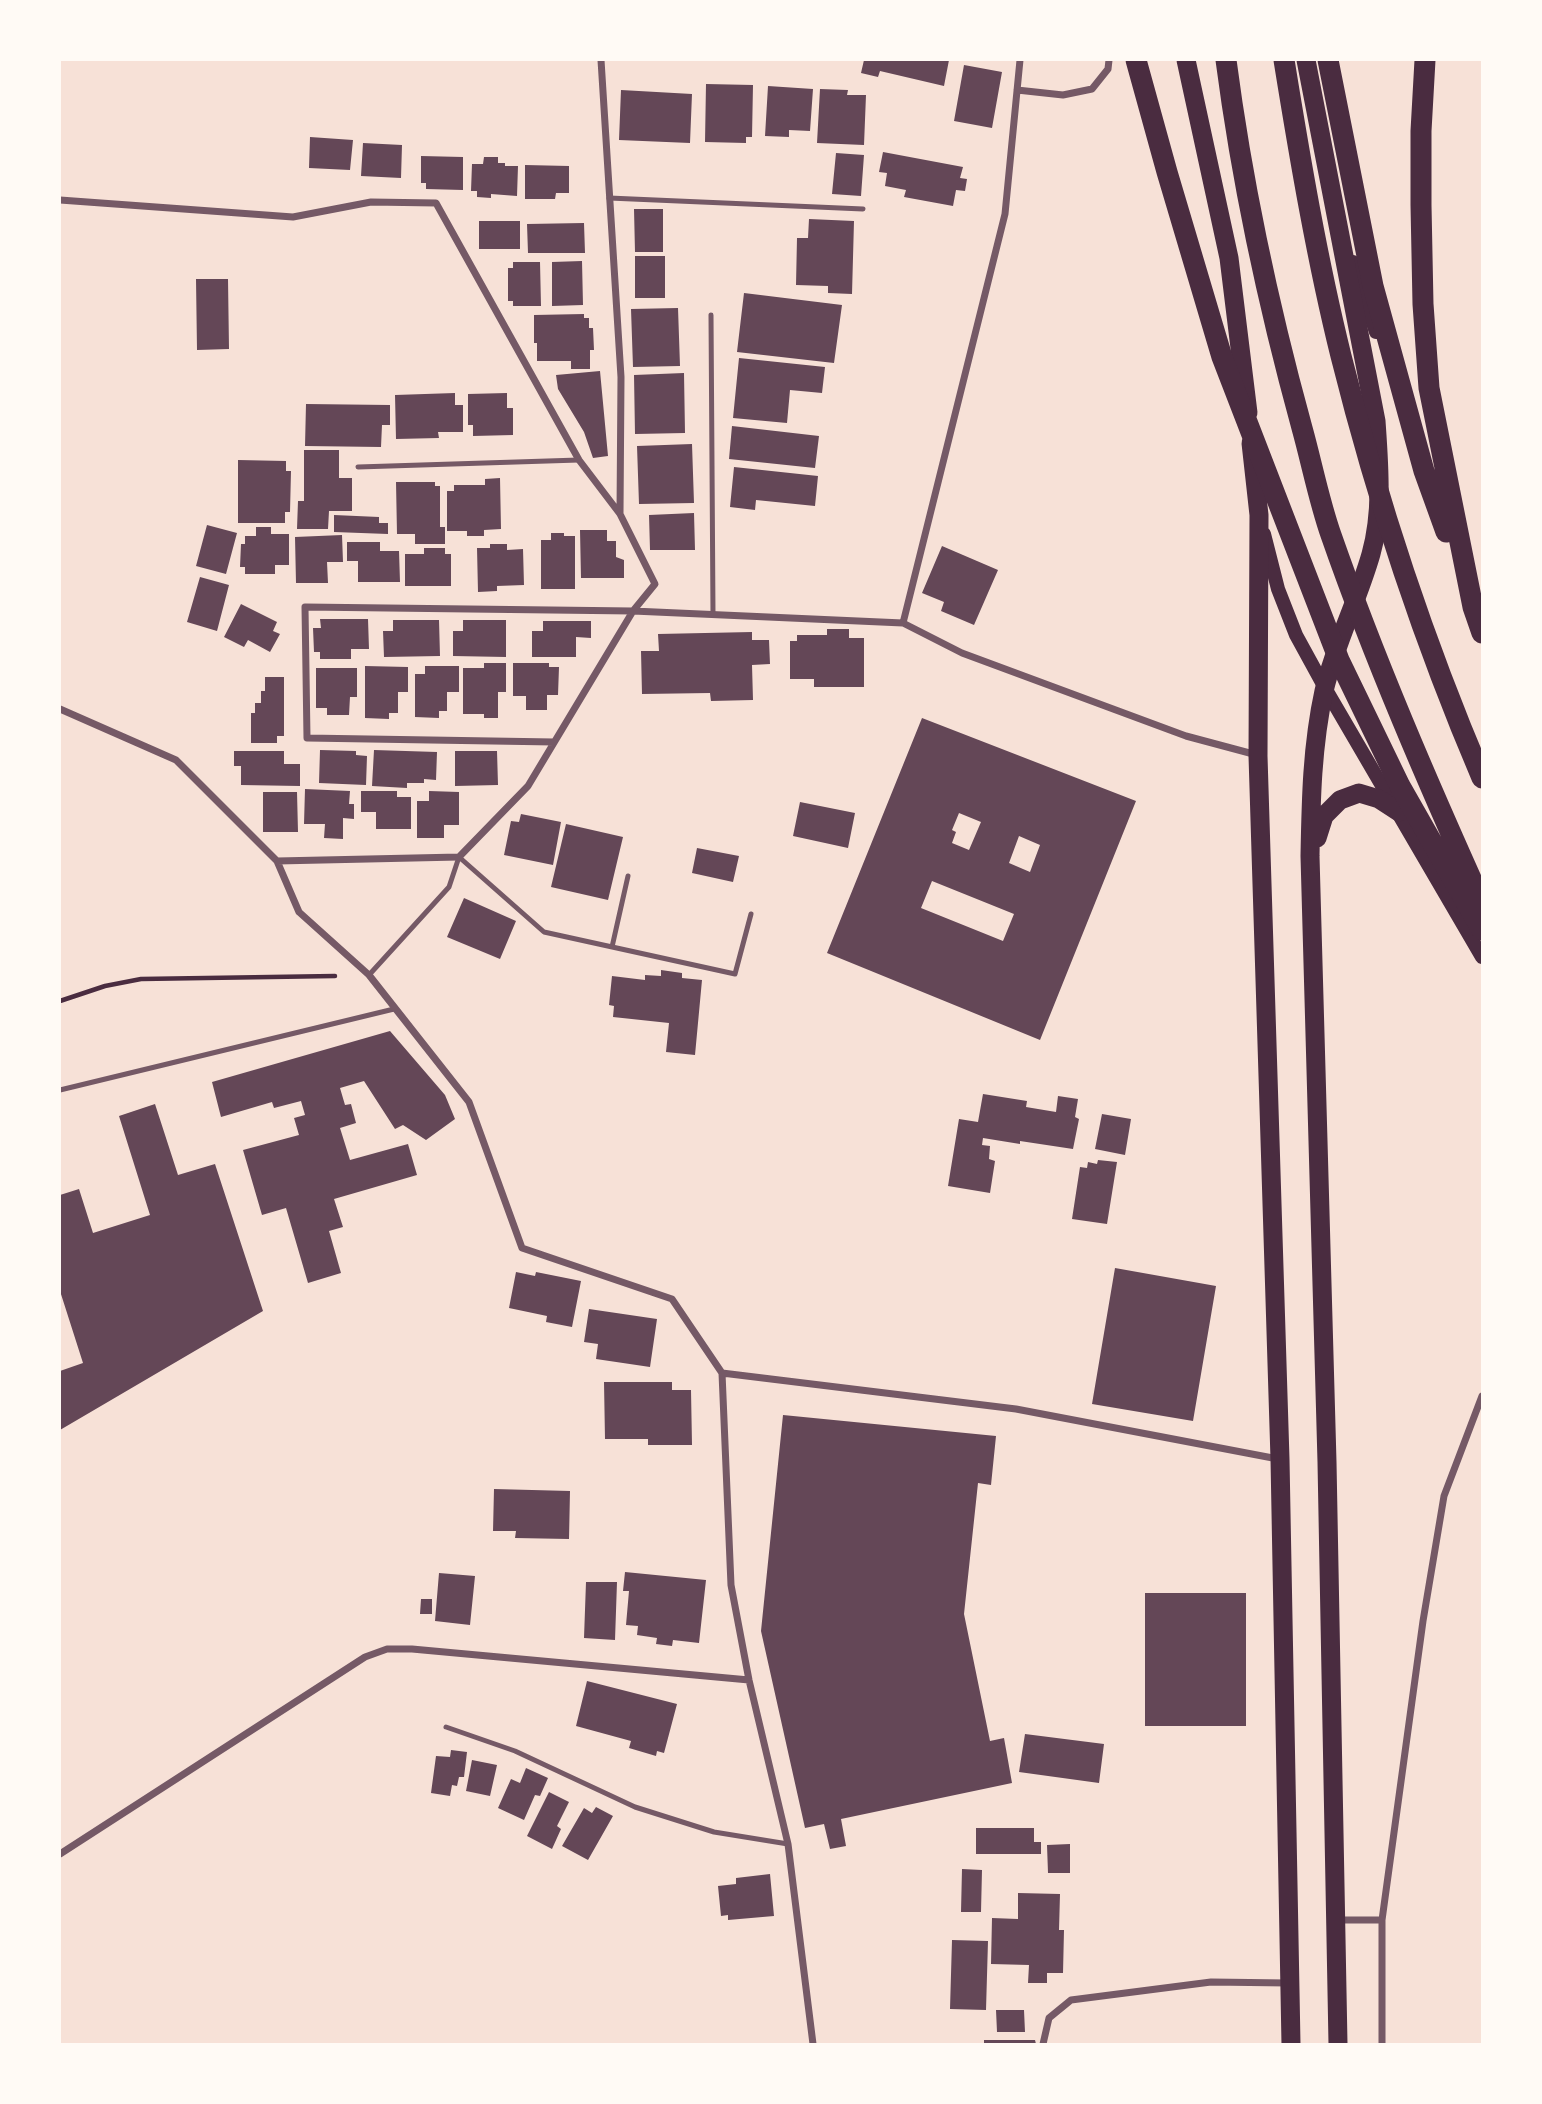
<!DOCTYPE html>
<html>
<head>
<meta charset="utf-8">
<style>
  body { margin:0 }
  #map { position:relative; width:1542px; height:2104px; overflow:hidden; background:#f7e1d7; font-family:Roboto,sans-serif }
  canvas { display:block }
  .frame { position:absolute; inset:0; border:61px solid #fffaf5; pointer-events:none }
</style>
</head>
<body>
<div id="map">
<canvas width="1542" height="2104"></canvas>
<div class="frame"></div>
</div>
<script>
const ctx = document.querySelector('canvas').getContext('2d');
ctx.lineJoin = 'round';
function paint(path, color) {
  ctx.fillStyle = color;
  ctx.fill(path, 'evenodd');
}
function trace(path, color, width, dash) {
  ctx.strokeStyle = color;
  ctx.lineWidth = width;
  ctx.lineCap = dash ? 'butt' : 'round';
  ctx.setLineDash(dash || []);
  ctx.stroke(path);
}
const building = new Path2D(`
  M864,60H949L944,86L880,71L878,77L861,73Z
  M964,65L1002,72L992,128L954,121Z
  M706,84L753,85L752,137H746V143L705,142Z
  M768,86L813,89L810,131L789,130V137L765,136Z
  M820,89L848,90L847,95H866L864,145L817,143Z
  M621,90L692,94L690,143L619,140Z
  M310,137L353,140L350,170L309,168Z
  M363,143L402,145L401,178L361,176Z
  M883,152L963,167L960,178L967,179L965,191L956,190L953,206L904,197L906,190L885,186L887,173L879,172Z
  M836,153L864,155L861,196L832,194Z
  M421,156L463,157V190L426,189V183H421Z
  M484,157H498V163H505V166H518L517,196L491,194V198L477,197V191H471L472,164H483Z
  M525,165L569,166V193H556L555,199H525Z
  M634,209H663V252H635Z
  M809,219L854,221L852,294L828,293V286L796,285L797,238H808Z
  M479,221H520V249H479Z
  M584,223L585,253H528L527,224Z
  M635,256H665V298H635Z
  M582,261L583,305L552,306V262Z
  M513,262H540L541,306H513V301H508V268H513Z
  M196,279H228L229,349L197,350Z
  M744,293L842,305L834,363L737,352Z
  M678,308L680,366L633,367L631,309Z
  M584,314V318H589V328H593L594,350H590V369H571V361H537V343H534V315Z
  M739,358L825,367L822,393L790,390L787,423L733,418Z
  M600,371L608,456L593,458L584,432L558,389L556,375Z
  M684,373L685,433L635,434L634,375Z
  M455,393V405H463V432H438L439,438L396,439L395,395Z
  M507,393V408H513V435L473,436V425H468V394Z
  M306,404L390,405V425H382L381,447L305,446Z
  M732,426L819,436L815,468L729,459Z
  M692,444L694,503L639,504L637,446Z
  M304,450H339V478H352V511H329L328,529H297L298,501H304Z
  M238,460L286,461V471H291L290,512H285V523H238Z
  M734,467L818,476L815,506L756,500L755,510L730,507Z
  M500,478L501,529L484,530V536H467V531H447V491H454V485H485V479Z
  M396,482H435V486H440V527H445V544H415V534H397Z
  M694,513L695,550H650L649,515Z
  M334,515L379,517V523H388V534L334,532Z
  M207,525L237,533L226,574L196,566Z
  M256,527H271V534H289V565H275V574H245V567H240L241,544H245V536H256Z
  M580,530H607V541H616V557L624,560V578H581Z
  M551,533H564V536H575V589H541V540H551Z
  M342,535L343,562H327L328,583H296L295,537Z
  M347,542H380V551H399L400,582H358V561H347Z
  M490,544H507V550L523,549L524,585L497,586V591L478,592L477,548H490Z
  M942,546L998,570L974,625L941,611L944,602L922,593Z
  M424,548H445V554H451V586H405V554H424Z
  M200,577L229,585L217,631L187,622Z
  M241,604L277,622L273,631L280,634L270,652L248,640L244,647L224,637Z
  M320,619H368L369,649H351V659H320V652H314L313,628H321Z
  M393,620H439L440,656L384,657L383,631H393Z
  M463,620H506V657L453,656V631H463Z
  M543,621H591V638L576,637V657H532V631H543Z
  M827,629H849V638H864V687H814V679H790V641H797V635H827Z
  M752,632V640H769L770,664L752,665L753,700L711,701L710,693L642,694L641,651H659L658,634Z
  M484,663H506V692H498V718H484V714H463V668H484Z
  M513,663H549V667H559L558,695H547V710H526V696H513Z
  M365,666L408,667V692H398V713H389V719L365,718Z
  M425,666H459V692H447V711H439V718L415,717V674H425Z
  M316,668H357V697H350L349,715H327V708H316Z
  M265,677H284V736H277V743H251V713H255V703H261V691H265Z
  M922,718L1136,801L1040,1040L827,953ZM959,813L981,822L969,850L952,843L956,832L952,830ZM1019,836L1040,845L1030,872L1009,863ZM932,881L1014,914L1003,941L921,908Z
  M320,750L356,751V755L367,756L366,785L319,783Z
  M374,750L437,752L436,780L424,779V783H407V788L372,786Z
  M234,751H284V764H300V786L241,785V766H234Z
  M455,751H497L498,785L455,786Z
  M305,789L350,791L349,804H354V819L343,818V839L324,838L325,824H304Z
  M361,791H397V797H411V829H376V812H361Z
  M429,791L459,792V825H444V838H417V801H429Z
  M263,792H297L298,832H263Z
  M800,802L855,813L848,848L793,836Z
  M521,814L561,822L553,865L504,855L511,821L519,822Z
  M566,824L623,837L608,900L551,887Z
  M697,848L739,856L733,882L692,873Z
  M464,898L516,921L500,959L447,937Z
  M661,970L682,973V978L702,980L695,1055L666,1052L669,1023L613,1017L614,1006L609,1005L612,976L645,980V975L661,976Z
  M390,1031L445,1095L455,1119L426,1140L403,1125L395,1129L364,1081L340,1088L345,1105L351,1104L356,1123L340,1128L350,1160L408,1144L417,1175L334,1199L343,1227L329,1231L341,1273L308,1283L286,1208L262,1215L243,1150L299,1135L294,1118L305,1115L301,1101L274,1108L272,1102L221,1117L212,1082Z
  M983,1094L1027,1101L1026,1107L1056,1112L1058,1096L1078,1099L1075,1117L1079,1119L1073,1149L1020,1141V1144L983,1138L982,1145L990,1146L989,1159L995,1161L990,1193L948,1186L959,1119L978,1122Z
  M155,1104L178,1175L215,1164L263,1311L60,1430V1371L83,1363L60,1291V1195L79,1189L93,1233L150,1215L119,1116Z
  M1102,1114L1131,1119L1125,1155L1095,1149Z
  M1098,1160L1117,1162L1107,1224L1072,1219L1080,1167L1087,1168L1088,1162L1097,1164Z
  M1115,1268L1216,1286L1193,1421L1092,1404Z
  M516,1272L535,1276L536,1272L581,1281L572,1327L546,1322L547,1316L509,1308Z
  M589,1309L657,1319L650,1367L596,1359L598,1344L584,1342Z
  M604,1382H672V1390H691L692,1445H648V1439H605Z
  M783,1415L996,1436L991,1485L978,1483L964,1614L990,1741L1004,1738L1012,1783L841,1819L846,1846L830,1849L824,1824L805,1828L761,1631Z
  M494,1489L570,1491L569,1539L515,1538L516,1531H493Z
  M625,1572L706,1580L699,1643L673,1640L672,1646L656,1644L657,1638L637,1635L638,1626L626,1625L629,1591H623Z
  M439,1573L475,1576L470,1625L435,1621Z
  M586,1582H617L615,1640L584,1638Z
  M1145,1593H1246V1726H1145Z
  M421,1599H432V1614H420Z
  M587,1681L677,1704L664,1753L657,1751L656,1756L629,1748L631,1741L576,1726Z
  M1025,1734L1104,1744L1099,1783L1019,1772Z
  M451,1750L467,1752L464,1777H459L457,1786L452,1785L450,1796L431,1793L436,1756L450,1757Z
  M472,1760L497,1765L490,1796L466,1791Z
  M526,1768L548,1778L540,1796L535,1795L524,1820L498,1808L511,1779L520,1783Z
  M549,1792L569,1802L557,1826L561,1829L552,1849L527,1836Z
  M596,1807L613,1816L588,1860L562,1846L584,1808L592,1813Z
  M976,1828H1034V1842H1041V1854H976Z
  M1070,1844V1873H1048L1047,1845Z
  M962,1869L982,1870L981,1912H961Z
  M770,1874L774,1916L728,1920V1915L721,1916L718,1886L736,1884V1878Z
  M1018,1893L1060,1894L1059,1930H1064L1063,1973H1047V1983H1028L1029,1965L991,1964L992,1918L1018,1919Z
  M952,1940L988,1941L986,2010L950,2009Z
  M996,2010H1024L1025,2032H997Z
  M984,2040H1035L1036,2044H984Z`);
const path = new Path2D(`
  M60,1001L105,986L141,979L335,976`);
const service = new Path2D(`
  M609,198L863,209
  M711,315L713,614
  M358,467L579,460
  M612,947L628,876
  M369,975L449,887L459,857L544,932L735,974L751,914
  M60,1090L394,1009
  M446,1727L515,1751L635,1807L714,1832L788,1844`);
const minor = new Path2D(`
  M601,60L621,377L620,513
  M1017,90L1063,95L1092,89L1108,69L1109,60
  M60,200L293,217L371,202L436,203L579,460L620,514L655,584L633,611L528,786L459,857L277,861
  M903,623L1005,214L1020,60
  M60,709L176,760L277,861L299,912L369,975L469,1102L522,1248L672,1299L722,1373L731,1585L749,1680L788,1844L813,2044
  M554,742L307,738L305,607L633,611L903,623L962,653L1186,736L1257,755
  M722,1373L1016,1409L1278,1459
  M60,1854L365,1657L387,1649H412L749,1680
  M1336,1920H1382V2044
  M1382,1920L1423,1621L1444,1496L1482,1396
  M1043,2044L1049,2018L1071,2000L1211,1982L1288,1983`);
const secondary = new Path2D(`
  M1353,262L1376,332
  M1264,534L1278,589L1296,635L1325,688L1482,957`);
const trunk = new Path2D(`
  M1186,60L1229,258L1248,413
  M1306,60L1376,421C1379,464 1383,512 1371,554C1358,600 1335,644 1324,691C1312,746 1311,800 1310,856L1327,1462L1338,2044
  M1251,443L1259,515L1258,756L1280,1459L1291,2044
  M1317,838L1324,816L1340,800L1359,793L1379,799L1399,812`);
const motorway = new Path2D(`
  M1136,60L1167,172L1222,357L1339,660L1400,786L1482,930
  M1226,60C1242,183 1269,308 1302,428C1312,464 1319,501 1331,535C1375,661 1428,783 1482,903
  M1284,60C1300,159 1317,259 1341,356C1377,500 1424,642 1482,778
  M1328,60L1373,286L1424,471L1446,532
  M1425,60L1421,131V205L1423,304L1429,388L1473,607L1482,633`);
paint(building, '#644757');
trace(path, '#4a2c40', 4.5);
trace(service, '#755966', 5);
trace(minor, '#755966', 7);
trace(secondary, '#4a2c40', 14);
trace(trunk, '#4a2c40', 19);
trace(motorway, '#4a2c40', 21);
</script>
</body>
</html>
